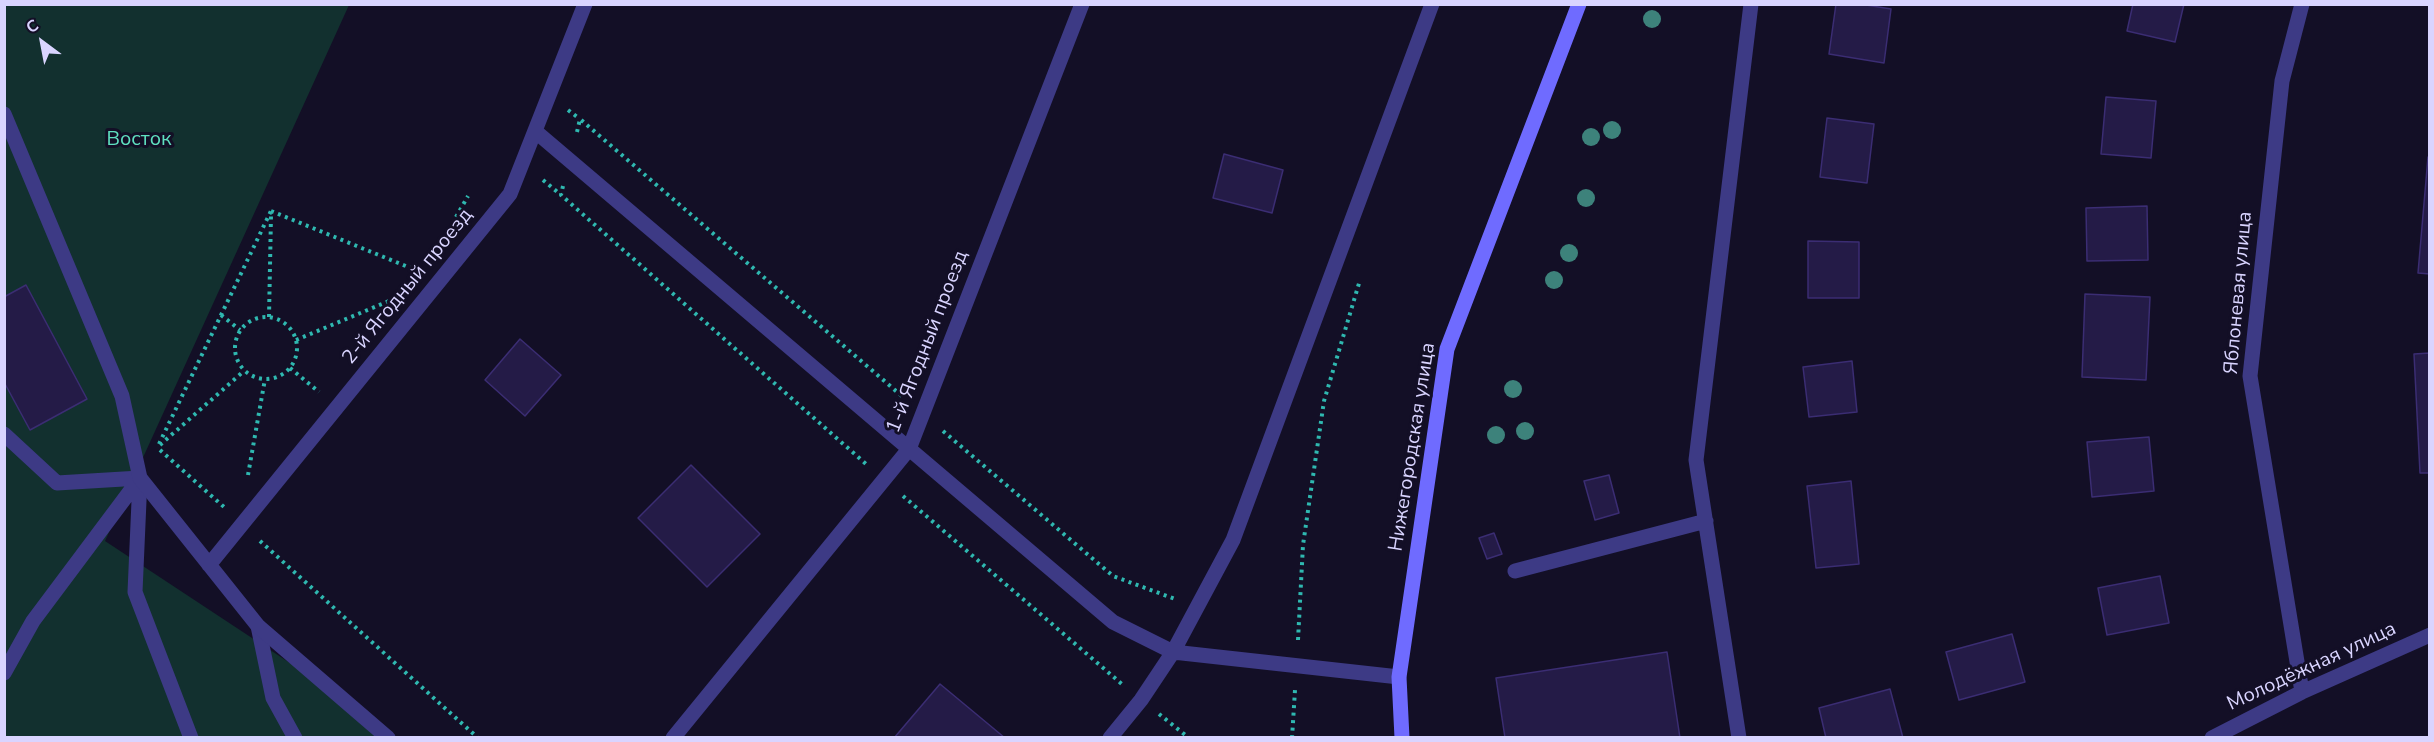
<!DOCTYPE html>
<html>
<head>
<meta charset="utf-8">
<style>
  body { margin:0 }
  #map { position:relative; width:2434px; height:742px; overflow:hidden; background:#130f26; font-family:"Nunito Sans",sans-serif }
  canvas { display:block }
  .frame { position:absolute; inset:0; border:6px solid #d9d4ff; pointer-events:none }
  .north { position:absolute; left:12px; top:12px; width:60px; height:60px; -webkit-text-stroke:4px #130f26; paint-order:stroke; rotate:328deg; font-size:16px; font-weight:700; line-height:24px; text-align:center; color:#d9d4ff }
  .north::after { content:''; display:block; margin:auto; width:21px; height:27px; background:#d9d4ff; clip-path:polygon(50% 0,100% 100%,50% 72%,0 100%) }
</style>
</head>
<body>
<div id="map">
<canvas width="2434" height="742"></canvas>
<div class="frame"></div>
<div class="north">С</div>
</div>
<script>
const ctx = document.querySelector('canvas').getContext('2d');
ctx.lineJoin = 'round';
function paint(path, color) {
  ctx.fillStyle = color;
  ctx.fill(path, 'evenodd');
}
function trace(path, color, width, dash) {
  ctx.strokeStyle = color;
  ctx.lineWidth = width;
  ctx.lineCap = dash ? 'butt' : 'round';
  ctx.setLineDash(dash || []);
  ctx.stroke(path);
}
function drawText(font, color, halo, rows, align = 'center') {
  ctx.font = font + ' "Nunito Sans",sans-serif';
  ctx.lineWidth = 6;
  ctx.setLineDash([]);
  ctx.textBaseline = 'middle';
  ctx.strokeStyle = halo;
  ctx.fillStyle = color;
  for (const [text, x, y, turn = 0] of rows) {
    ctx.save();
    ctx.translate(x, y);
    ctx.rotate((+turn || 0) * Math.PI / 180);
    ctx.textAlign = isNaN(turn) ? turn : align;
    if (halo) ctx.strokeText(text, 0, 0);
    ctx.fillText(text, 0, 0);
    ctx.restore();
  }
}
const green = new Path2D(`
  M4,5H349L105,541L299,669L376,737H5Z`);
const building = new Path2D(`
  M1836,4H1860L1891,9L1884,63L1829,54Z
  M2133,4H2184L2175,42L2127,31Z
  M2106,97L2156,101L2151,158L2101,154Z
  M1827,118L1874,124L1867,183L1820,177Z
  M1224,154L1283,170L1272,213L1213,198Z
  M2428,157H2430V274L2418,273Z
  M2147,206L2148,260L2087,261L2086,208Z
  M1808,241L1859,242V298H1808Z
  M26,285L87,399L30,430L4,382V297Z
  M2085,294L2150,297L2146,380L2082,377Z
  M520,339L561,375L525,416L485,380Z
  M2430,353V473H2420L2414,354Z
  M1852,361L1857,412L1809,417L1803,367Z
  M2149,437L2154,491L2092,497L2087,442Z
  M691,465L760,534L707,587L638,518Z
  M1609,475L1619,513L1595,520L1584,481Z
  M1851,481L1859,564L1816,568L1807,486Z
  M1494,533L1502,554L1487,559L1479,538Z
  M2160,576L2169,623L2107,635L2098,588Z
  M2012,634L2025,682L1959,700L1946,652Z
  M1667,652L1680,738H1505L1496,678Z
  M940,684L1005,738H894Z
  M1890,689L1903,738H1826L1819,708Z`);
const path = new Path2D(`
  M568,110L580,119
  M577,132L580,119L903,397
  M543,180L561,195
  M563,186L561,195L866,464
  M271,211L418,271
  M456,217L468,196
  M221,315L240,330
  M235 348a31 31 0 1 1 62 0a31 31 0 1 1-62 0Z
  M269,317L271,215
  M296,340L389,301
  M290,368L319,392
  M943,431L1113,576L1175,599
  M159,444L271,211
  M160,445L244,371
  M160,450L224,507
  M248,475L265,379
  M903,496L1123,685
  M260,541L478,738
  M1298,640L1303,545L1324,401L1360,280
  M1159,714L1189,738
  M1292,738L1295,690`);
const lane = new Path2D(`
  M4,434L57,483L140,478
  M140,478L135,592L191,738
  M258,626L273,698L295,738
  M4,673L33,621L140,478`);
const street = new Path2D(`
  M2302,4L2282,81L2250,376L2302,692
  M4,114L122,396L140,478L258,626L388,738
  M535,131L1113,622L1173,652L1399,677
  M209,565L510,194L585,4
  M1515,571L1706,521
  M673,738L909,449L1082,4
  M1110,738L1141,700L1173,652L1233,540L1432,4
  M1739,738L1696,460L1751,4
  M2212,738L2302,692L2430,635`);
const secondary = new Path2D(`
  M1402,738L1399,677L1447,349L1579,4`);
const trees = [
  [1652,19],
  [1612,130],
  [1591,137],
  [1586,198],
  [1569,253],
  [1554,280],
  [1513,389],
  [1525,431],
  [1496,435]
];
const parkNames = [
  ["Восток",139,140]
];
const streetNames = [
  ["2-й Ягодный проезд",408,287,-51],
  ["Яблоневая улица",2239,293,-85],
  ["1-й Ягодный проезд",928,342,-69],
  ["Нижегородская улица",1413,447,-81],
  ["Молодёжная улица",2312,667,-25]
];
paint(green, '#12302f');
paint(building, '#241b47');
trace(building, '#3b2d73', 1.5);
trace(path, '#2fb8b0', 4, [3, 4.5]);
trace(lane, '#3d3a85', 15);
trace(street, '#3d3a85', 15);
trace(secondary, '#6f6bff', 15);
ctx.fillStyle = '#3d827b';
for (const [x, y] of trees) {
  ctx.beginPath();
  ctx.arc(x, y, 9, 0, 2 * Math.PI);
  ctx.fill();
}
drawText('20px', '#5fe0c0', '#130f26', parkNames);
drawText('20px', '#d9d4ff', '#130f26', streetNames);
</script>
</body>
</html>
